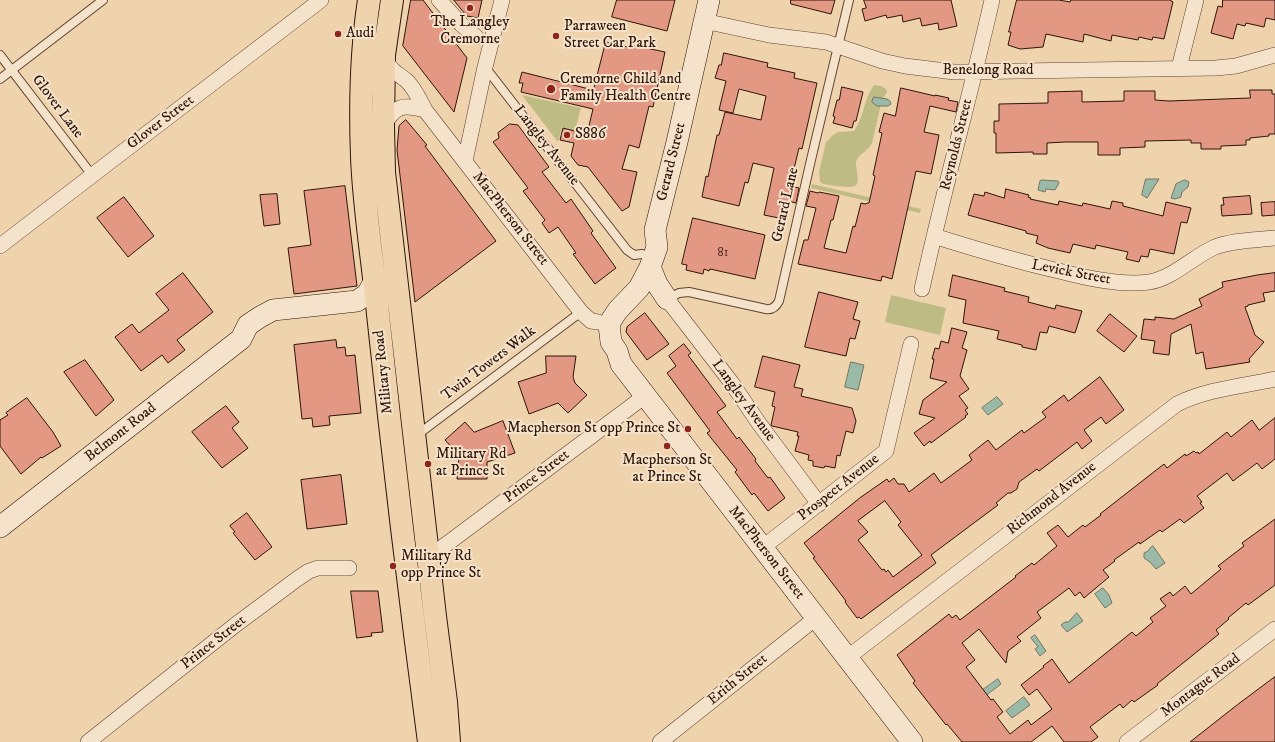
<!DOCTYPE html>
<html>
<head>
<meta charset="utf-8">
<style>
  body { margin:0 }
  canvas { display:block; background:#eed3ad }
</style>
</head>
<body>
<canvas width="1275" height="742"></canvas>
<script>
const ctx = document.querySelector('canvas').getContext('2d');
ctx.lineJoin = 'round';
function paint(path, color) {
  ctx.fillStyle = color;
  ctx.fill(path, 'evenodd');
}
function trace(path, color, width, dash) {
  ctx.strokeStyle = color;
  ctx.lineWidth = width;
  ctx.lineCap = dash ? 'butt' : 'round';
  ctx.setLineDash(dash || []);
  ctx.stroke(path);
}
function drawText(font, color, halo, rows, align = 'center') {
  ctx.font = font + ' "IM FELL DW Pica",serif';
  ctx.lineWidth = 4;
  ctx.setLineDash([]);
  ctx.textBaseline = 'middle';
  ctx.strokeStyle = halo;
  ctx.fillStyle = color;
  for (const [text, x, y, turn = 0] of rows) {
    ctx.save();
    ctx.translate(x, y);
    ctx.rotate((+turn || 0) * Math.PI / 180);
    ctx.textAlign = isNaN(turn) ? turn : align;
    if (halo) ctx.strokeText(text, 0, 0);
    ctx.fillText(text, 0, 0);
    ctx.restore();
  }
}
const green = new Path2D(`
  M874,85L881,86L886,89L887,92L882,100L872,143C867,152 862,152 857,159C855,163 856,167 857,171C857,175 859,180 857,184C855,190 830,185 824,184L820,182L819,172L826,142L833,135L838,132L854,131C864,118 864,97 874,85Z
  M522,95L581,108L575,130L562,127L558,142Z
  M812,184L921,209L920,213L811,188Z
  M891,295L946,308L940,335L885,322Z`);
const water = new Path2D(`
  M874,97L887,99L890,101L891,104L888,106H877L872,102Z
  M1146,179H1159L1147,198L1142,195Z
  M1042,180L1058,181L1059,183L1055,190L1046,189L1045,192L1038,190L1040,181Z
  M1185,180L1189,182L1188,187L1182,192L1181,197L1175,199L1171,198L1176,184Z
  M851,362L864,365L858,390L845,387Z
  M997,397L1003,404L988,415L982,408Z
  M1153,546L1165,563L1156,569L1150,562L1144,558V553L1148,551L1151,547Z
  M1103,588L1109,595L1112,603L1105,608L1095,594Z
  M1077,613L1083,621L1067,632L1061,625L1065,622H1068Z
  M1035,635L1046,651L1040,656L1035,649L1038,647L1031,638Z
  M998,679L1001,684L984,697L980,692Z
  M1024,697L1030,705L1012,718L1006,711Z`);
const building = new Path2D(`
  M411,0H423L467,58L454,112L403,46Z
  M454,0H482L478,18L467,16Z
  M617,0H675L667,31L612,17Z
  M791,0H835L831,14L791,4Z
  M864,0H951L957,26L939,30L938,23L922,26L920,18L903,22L902,15L887,18L886,15L865,21L862,9L866,8Z
  M1017,0H1059L1070,2L1071,0H1171V1L1173,2L1164,39L1153,37L1152,40L1139,37L1138,40L1112,35L1111,41L1084,34L1083,42L1046,34L1043,47L1020,49L1008,45L1011,32H1009Z
  M1223,0H1275V20L1266,18L1264,27L1246,23L1245,26L1237,24L1233,39L1211,33L1218,6L1222,7Z
  M606,42L632,48V45L665,52L653,107L649,106L639,148L629,145L622,169L637,172L629,207L622,211L588,167L578,165L571,156L574,143L560,140L563,128L587,134L593,109L521,92L523,83H519L522,72L593,90Z
  M724,53L768,63L767,67L795,73L794,78L817,83L802,149L799,148L792,177L796,178L794,187L799,188L796,203L788,201L784,219L764,215L774,168L753,163L748,183L745,182L739,206L702,197L706,176L708,177L717,135H719L725,112L761,120L766,96L739,89L733,113L719,110L726,81L715,78L719,65H721Z
  M842,87L863,92L856,121H854L852,128L833,123L835,117L833,116L837,100H839Z
  M901,88L935,96V95L949,98L948,100L958,102L956,112L930,106L924,132L939,135L935,155L931,174L916,171L892,279L882,276L881,281L798,264L804,240H808L816,208L806,206L810,191L818,193L819,192L839,196L833,220H831L824,248L846,253L853,226L855,227L861,203L866,204L867,203H869L875,176L873,175L882,133L879,132L884,113L895,116Z
  M1250,90H1272V94H1275V134H1269V136L1250,138V140H1246V145L1221,146V149H1201V143H1191V140L1145,141V147L1120,148V155H1098V142H1065L1047,143V154H1033V152L996,153V133H994V121H999V104L1048,103V92L1082,91V102L1124,101V91H1155V100L1169,101L1250,98Z
  M406,120L427,145L425,146L496,241L415,302L397,150L399,126Z
  M510,124L518,125L549,167L542,172L566,203L571,199L593,231L591,233L616,268L595,284L573,254L576,253L558,227L549,233L542,223L545,220L523,191L528,188L493,142L499,138L498,133Z
  M345,186L357,286L294,294L288,248L311,245L304,191Z
  M1006,189L1029,195L1028,197L1031,198L1030,199L1058,205L1059,201L1082,206L1083,203L1110,209L1112,201L1123,203V206L1163,216L1166,202L1191,208L1187,223L1181,222L1174,254L1150,249L1148,257L1141,256L1139,262L1126,259L1128,252L1096,245L1095,249L1073,244L1070,253L1048,248L1036,243L1038,236L1026,233V231L968,215L974,194L984,196L985,192L1004,198Z
  M277,194L280,224L264,226L260,195Z
  M1250,196L1252,214L1222,216L1221,205H1224L1223,198Z
  M124,197L154,236L128,257L97,218Z
  M1275,202V215L1262,216L1261,203Z
  M693,218L765,235L755,279L710,269L709,271L704,269L703,274L686,270L687,265L682,264Z
  M183,273L213,312L177,340L185,350L168,363L162,355L141,371L115,337L132,324L139,333L169,310L156,294Z
  M1275,273V291L1263,293L1265,301L1248,305V306L1245,307L1255,335L1264,342L1249,359L1250,362L1206,369L1203,352L1196,354L1191,324L1171,334L1169,355L1153,353L1155,341L1141,339L1144,319L1155,320V317L1174,319L1202,306L1199,299L1223,287L1222,282L1257,275Z
  M953,275L1005,288L1004,291L1029,297L1028,302L1055,309L1056,305L1082,311L1075,333L1049,326L1047,333L1040,332L1036,350L1022,347V345L997,339L999,331L963,323L966,300L949,296Z
  M819,292L858,302L853,319L860,321L855,339L850,338L846,356L805,347Z
  M645,313L669,344L647,360L626,332L627,327Z
  M1110,314L1137,336L1124,352L1097,331Z
  M952,328L967,332L962,348L967,350L960,376L969,389L959,396L968,408L965,410L968,414L965,416L966,417L931,443L930,441L924,446L914,433L935,418L919,414L923,400L947,382L930,378L934,359H932L935,348L939,349L941,341L948,343Z
  M336,340L337,348L345,347L346,356L355,355L361,413L329,416L330,425L313,427L312,418L302,419L294,345Z
  M684,344L691,353L688,355L726,406L717,412L737,439L739,437L756,459L755,461L768,478L770,477L785,498L768,511L754,493L752,495L735,472L737,470L707,433L710,431L667,373L676,366L669,356Z
  M546,356H576L573,377L575,383L587,395L568,413L558,403L529,414L518,382L546,373Z
  M763,356L800,365L794,387L803,389L801,396L852,408L856,421L853,433L846,431L840,456L837,455L835,468L825,466L824,468L813,466V461L808,460L809,455L795,451L799,436H797L798,432L772,426L771,425L775,407L772,406L775,392L755,387Z
  M85,360L114,400L96,416L64,372Z
  M1100,377L1124,410L1106,424L1101,417L1084,430L1092,441L1082,449L1077,442L1039,471L1037,469L1019,482L1017,489L1011,493H1008L996,503L998,505L931,555L936,563L861,619L859,617L857,618L845,602L846,601L813,558L815,557L804,543L861,497L887,479L889,482L894,478L898,484H904L909,492L934,473L941,483L972,460L969,455L988,440L996,450L1022,430L1024,433L1046,417L1042,412L1064,395L1068,401ZM885,501L901,522L898,525L922,555L893,577L888,570L886,572L884,569L882,570L858,540L868,532L858,521Z
  M27,398L53,432L61,446L42,458L41,457L21,474L0,446V420L8,415L6,413Z
  M226,406L239,422L232,428L248,448L222,468L192,432Z
  M1275,418V459L1262,469L1257,463L1233,481L1227,473L1197,496L1202,502L1200,503L1204,508L1184,523L1180,519L1162,532L1160,530L1140,544L1139,542L1114,560L1115,561L1103,570L1109,577L1084,598L1080,592L1075,596L1069,588L1037,612L1041,618L1017,637L1021,641L1008,651L1006,663L979,629L962,643L975,660L966,667L991,700L993,699L1003,712L997,717L1010,734L1028,720L1031,725L1052,709L1037,689L1029,695L1021,685L1044,667L1043,666L1052,659L1069,683L1132,632L1136,636L1153,622L1150,618L1166,606L1160,599L1170,592L1173,596L1185,586L1191,594L1221,569L1218,566L1244,546L1242,543L1275,519V585L1248,605L1246,603L1228,618L1229,619L1216,630L1219,634L1157,684L1158,685L1134,702L1132,700L1123,708L1120,704L1090,727L1098,737L1091,742H1064L1052,726L1031,742H962L947,724L946,725L913,683L915,681L897,655L949,614L952,618L956,615L960,620L1016,577L1015,576L1032,563L1034,565L1057,546L1047,533L1058,525L1068,537L1083,525L1085,527L1101,515L1100,514L1164,464L1167,468L1185,454L1186,456L1194,451L1196,453L1198,452L1199,454L1227,432L1231,437L1252,420L1259,430Z
  M503,421L515,453L487,462V479H457L459,458L457,453L445,440L465,422L474,432Z
  M341,475L347,524L307,529L301,480Z
  M247,513L272,547L255,560L233,533L235,532L230,526Z
  M351,591H378L383,632L371,633L372,636L357,638Z
  M1275,677V742H1190L1237,705Z`);
const lane = new Path2D(`
  M0,55L92,175
  M485,67L627,250L634,255L642,254
  M0,79L103,0
  M667,299L679,293L689,292L766,309C772,310 776,307 779,301L810,164L849,0
  M417,435L581,312`);
const street = new Path2D(`
  M439,0L461,24L476,37
  M704,21L769,35L826,42L882,61L905,66L954,72L1216,68L1236,66L1275,55
  M384,56C391,72 395,71 407,81C415,89 420,100 425,110L581,312L591,321L598,322
  M1179,68L1196,0
  M383,126C396,105 402,104 425,110
  M465,161L485,67L502,0
  M934,236C975,249 1016,261 1059,271C1086,278 1121,286 1149,282C1172,279 1194,256 1215,247C1234,240 1256,240 1275,238
  M0,246L321,0
  M922,289C943,192 970,97 992,0
  M667,299L731,382L758,422L819,504
  M762,548L886,451L911,344
  M428,558L645,396
  M847,658L1177,404C1207,389 1243,386 1275,379
  M88,742L234,626L297,579L309,571L318,568H349
  M660,742L816,618
  M1127,742L1275,629`);
const secondary = new Path2D(`
  M709,0L677,142L655,230L657,247L650,267L639,288L618,310L612,319L609,325L611,342L617,351L621,364L912,742
  M650,267L657,284L667,299
  M0,527L241,339L248,325L260,317L273,310L357,301L367,294L374,282`);
const highway = new Path2D(`
  M369,0C361,52 360,104 362,157C364,209 373,262 378,314C393,457 410,599 429,742
  M392,0L384,55L383,126L384,172L435,616L446,702L449,742`);
const markers = [
  [470,8,4,"#8f2418"],
  [338,34,4,"#8f2418"],
  [556,36,4,"#8f2418"],
  [551,89,5,"#8f2418"],
  [567,135,4,"#8f2418"],
  [688,429,4,"#8f2418"],
  [667,446,4,"#8f2418"],
  [428,464,4,"#8f2418"],
  [393,566,4,"#8f2418"]
];
const numberNames = [
  ["81",723,253]
];
const poiNames = [
  ["The Langley",470,23,"center"],
  ["Cremorne",470,40,"center"],
  ["Parraween",564,27],
  ["Street Car Park",564,44],
  ["Audi",346,34],
  ["Cremorne Child and",560,80],
  ["Family Health Centre",560,97],
  ["S886",575,135],
  ["Macpherson St opp Prince St",680,429,"right"],
  ["Military Rd",436,455],
  ["at Prince St",436,472],
  ["Macpherson St",667,461,"center"],
  ["at Prince St",667,478,"center"],
  ["Military Rd",401,557],
  ["opp Prince St",401,574]
];
const streetNames = [
  ["Benelong Road",988,71],
  ["Glover Lane",57,107,53],
  ["Glover Street",161,123,-37],
  ["Reynolds Street",957,145,-76],
  ["Langley Avenue",546,146,52],
  ["Gerard Street",672,162,-76],
  ["Gerard Lane",786,205,-77],
  ["MacPherson Street",510,219,52],
  ["Levick Street",1071,273,11],
  ["Twin Towers Walk",489,364,-37],
  ["Military Road",384,372,-96],
  ["Langley Avenue",743,401,54],
  ["Belmont Road",121,433,-38],
  ["Prince Street",537,477,-37],
  ["Prospect Avenue",839,488,-38],
  ["Richmond Avenue",1052,499,-38],
  ["MacPherson Street",766,553,52],
  ["Prince Street",214,643,-38],
  ["Erith Street",738,680,-39],
  ["Montague Road",1201,686,-37]
];
paint(green, '#bfbb85');
paint(water, '#9ab9a6');
trace(water, '#6f7767', 1);
paint(building, '#e39884');
trace(building, '#2f1409', 1);
trace(lane, '#5f4432', 10);
trace(street, '#5f4432', 16);
trace(secondary, '#2f1409', 22);
trace(highway, '#2f1409', 24);
trace(lane, '#f4e2ca', 8);
trace(street, '#f4e2ca', 15);
trace(secondary, '#f4e2ca', 21);
trace(highway, '#eed3ad', 22);
for (const [x, y, r, color] of markers) {
  const dot = new Path2D();
  dot.arc(x, y, r, 0, 2 * Math.PI);
  ctx.fillStyle = color;
  ctx.fill(dot);
  trace(dot, '#f4e2ca', 1.5);
}
drawText('13px', '#5c3528', null, numberNames);
drawText('15px', '#2f1409', '#f4e2ca', poiNames, 'left');
drawText('15px', '#2f1409', '#f4e2ca', streetNames);
</script>
</body>
</html>
